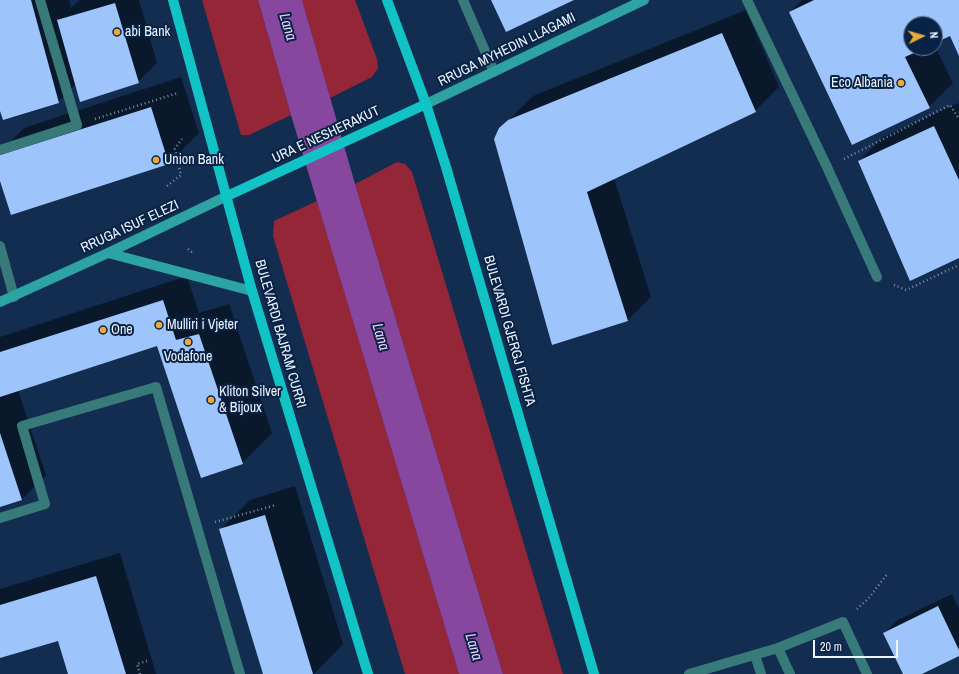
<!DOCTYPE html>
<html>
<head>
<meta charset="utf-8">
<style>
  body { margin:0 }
  #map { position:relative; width:959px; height:674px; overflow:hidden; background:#122d50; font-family:"Archivo Narrow",sans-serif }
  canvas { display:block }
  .north { position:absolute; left:903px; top:16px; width:40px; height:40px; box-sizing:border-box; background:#082345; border:1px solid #64778f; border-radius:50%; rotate:85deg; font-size:11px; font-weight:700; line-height:16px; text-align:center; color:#edf4fd }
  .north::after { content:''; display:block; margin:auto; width:14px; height:18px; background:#eba93a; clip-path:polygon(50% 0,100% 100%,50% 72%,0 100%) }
  .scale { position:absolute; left:813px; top:640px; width:85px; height:18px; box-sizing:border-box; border:2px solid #edf4fd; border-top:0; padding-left:5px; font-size:12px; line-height:14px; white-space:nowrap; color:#edf4fd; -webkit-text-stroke:3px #082345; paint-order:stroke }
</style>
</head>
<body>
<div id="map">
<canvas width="959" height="674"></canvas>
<div class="north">N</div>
<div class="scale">20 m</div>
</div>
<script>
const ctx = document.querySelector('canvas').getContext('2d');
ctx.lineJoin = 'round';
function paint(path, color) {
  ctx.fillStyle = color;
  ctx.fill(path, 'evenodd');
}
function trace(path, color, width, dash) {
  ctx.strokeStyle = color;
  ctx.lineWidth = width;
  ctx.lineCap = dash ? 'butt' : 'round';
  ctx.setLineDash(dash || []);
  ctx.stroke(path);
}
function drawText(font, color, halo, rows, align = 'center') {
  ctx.font = font + ' "Archivo Narrow",sans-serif';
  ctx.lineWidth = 4;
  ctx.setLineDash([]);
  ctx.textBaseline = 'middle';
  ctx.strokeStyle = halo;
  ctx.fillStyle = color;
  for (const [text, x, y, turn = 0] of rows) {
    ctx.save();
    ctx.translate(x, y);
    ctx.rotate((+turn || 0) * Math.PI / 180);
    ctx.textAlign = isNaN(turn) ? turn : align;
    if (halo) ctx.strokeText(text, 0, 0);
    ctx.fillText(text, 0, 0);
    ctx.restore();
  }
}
const green = new Path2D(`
  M202,0H258L291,115L249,135H241Z
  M302,0H355L377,59L378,68L372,77L330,98Z
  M397,162L405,164L412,172L563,674H503L355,184Z
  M317,201L459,674H405L273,236L274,221Z`);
const water = new Path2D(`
  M258,0H302L355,184L503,674H459L291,115Z`);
const shadow = new Path2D(`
  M0,0H69L71,8L78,1L81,0H139L157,63L138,82L76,84L58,102L0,107Z
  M802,0H959V54L950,35L935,42V24H911V48H935V46L953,83L929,107L790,12Z
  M746,10L779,87L755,111L614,178L651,297L627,321L500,129L533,96Z
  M181,77L199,133L169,163L12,214L0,177V152L24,128Z
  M958,103L959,105V257L859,161L883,137Z
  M187,276L199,313L229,304L272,433L242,463L161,344L18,390L46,475L22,499L0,506V337Z
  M295,486L343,644L314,674H264L220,530L250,500Z
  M120,553L156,674H69L59,639L0,657V589Z
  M952,594L959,609V655L921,674H904L884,633L898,620Z`);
const building = new Path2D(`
  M0,0H31L59,103L3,120L0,111Z
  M491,0H574L506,32Z
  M814,0H959V56L950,36L935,43V24H911V48H925L905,57L930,108L852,145L789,12Z
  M115,3L139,83L80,102L57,20Z
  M722,33L756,112L587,192L628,321L552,345L494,139L499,128L508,120Z
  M151,107L169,164L11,215L0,181V155Z
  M934,126L959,180V258L910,281L858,161Z
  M163,300L176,340L199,334L243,464L201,478L157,346L0,397V352Z
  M0,433L22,500L0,507Z
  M265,515L313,674H263L219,529Z
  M96,576L126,674H68L58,641L0,658V605Z
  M938,606L959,650V656L922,674H903L883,633Z`);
const path = new Path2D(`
  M95,119L178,93
  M844,159L950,105L959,119
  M167,186L181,175L175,149L182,139
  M188,249L194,254
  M894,285L906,290L959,265
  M215,522L276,505
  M857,609L868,599L888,573
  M140,674L137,664L147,661`);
const service = new Path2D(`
  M40,0L77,125
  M463,0L494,72
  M747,0L827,167L877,277
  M778,648L790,674
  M755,655L761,674
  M689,674L778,648L843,622L867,674`);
const minor = new Path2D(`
  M0,150L77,125
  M0,246L14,297
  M0,518L45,504L22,426L156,387L240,674`);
const secondary = new Path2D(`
  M426,104L644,0
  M108,253L252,291
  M0,302L108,253L225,197`);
const primary = new Path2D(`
  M173,0L252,291L368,674
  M387,0L426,104L446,167L594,674
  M225,197L426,104`);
const markers = [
  [117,32,4,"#eba93a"],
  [901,83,4,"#eba93a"],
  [156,160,4,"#eba93a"],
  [159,325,4,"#eba93a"],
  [103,330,4,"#eba93a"],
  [188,342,4,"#eba93a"],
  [211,400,4,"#eba93a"]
];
const poiNames = [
  ["abi Bank",125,32],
  ["Eco Albania",893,83,"right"],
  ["Union Bank",164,160],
  ["Mulliri i Vjeter",167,325],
  ["One",111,330],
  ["Vodafone",188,357,"center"],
  ["Kliton Silver",219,392],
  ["& Bijoux",219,408]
];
const streetNames = [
  ["RRUGA MYHEDIN LLAGAMI",507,50,-26],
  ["URA E NESHERAKUT",326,135,-25],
  ["RRUGA ISUF ELEZI",130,227,-25],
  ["BULEVARDI GJERGJ FISHTA",509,331,74],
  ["BULEVARDI BAJRAM CURRI",280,334,74]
];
const waterNames = [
  ["Lana",287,27,73],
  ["Lana",380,337,73],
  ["Lana",473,647,73]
];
paint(green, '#952638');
paint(water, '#87479e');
paint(shadow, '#0007');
paint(building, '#9dc5fb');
trace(path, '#7e8fa5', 2.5, [1, 3]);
trace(service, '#387979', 10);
trace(minor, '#387979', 10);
trace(secondary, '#2ea3a4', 10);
trace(primary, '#12c3c6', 10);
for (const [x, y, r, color] of markers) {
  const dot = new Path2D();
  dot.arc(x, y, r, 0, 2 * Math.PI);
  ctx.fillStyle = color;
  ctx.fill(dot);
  trace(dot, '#082345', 1.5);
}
drawText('14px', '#edf4fd', '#082345', poiNames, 'left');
drawText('14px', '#edf4fd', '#082345', streetNames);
drawText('italic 15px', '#eecdfb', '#082345', waterNames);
</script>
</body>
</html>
